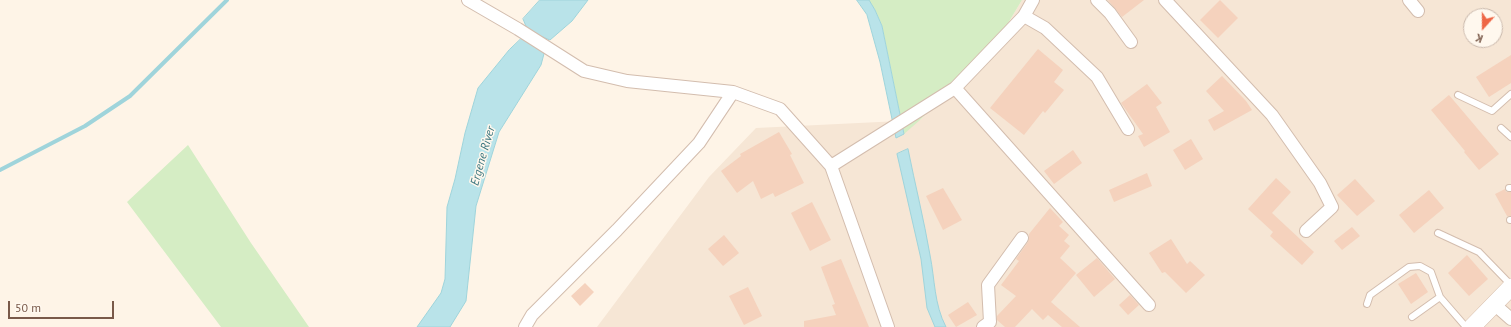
<!DOCTYPE html>
<html>
<head>
<meta charset="utf-8">
<style>
  body { margin:0 }
  #map { position:relative; width:1511px; height:327px; overflow:hidden; background:#fef4e7; font-family:"PT Sans",sans-serif }
  canvas { display:block }
  .north { position:absolute; left:1463px; top:8px; width:40px; height:40px; box-sizing:border-box; background:#fff8ee; border:1px solid #c9b8ac; border-radius:50%; rotate:201deg; font-size:11px; font-weight:700; line-height:16px; text-align:center; color:#795949 }
  .north::after { content:''; display:block; margin:auto; width:14px; height:18px; background:#ee6645; clip-path:polygon(50% 0,100% 100%,50% 72%,0 100%) }
  .scale { position:absolute; left:8px; top:301px; width:106px; height:18px; box-sizing:border-box; border:2px solid #795949; border-top:0; padding-left:5px; font-size:12px; line-height:14px; white-space:nowrap; color:#795949; -webkit-text-stroke:3px #fff8ee; paint-order:stroke }
</style>
</head>
<body>
<div id="map">
<canvas width="1511" height="327"></canvas>
<div class="north">K</div>
<div class="scale">50 m</div>
</div>
<script>
const ctx = document.querySelector('canvas').getContext('2d');
ctx.lineJoin = 'round';
function paint(path, color) {
  ctx.fillStyle = color;
  ctx.fill(path, 'evenodd');
}
function trace(path, color, width, dash) {
  ctx.strokeStyle = color;
  ctx.lineWidth = width;
  ctx.lineCap = dash ? 'butt' : 'round';
  ctx.setLineDash(dash || []);
  ctx.stroke(path);
}
function drawText(font, color, halo, rows, align = 'center') {
  ctx.font = font + ' "PT Sans",sans-serif';
  ctx.lineWidth = 3;
  ctx.setLineDash([]);
  ctx.textBaseline = 'middle';
  ctx.strokeStyle = halo;
  ctx.fillStyle = color;
  for (const [text, x, y, turn = 0] of rows) {
    ctx.save();
    ctx.translate(x, y);
    ctx.rotate((+turn || 0) * Math.PI / 180);
    ctx.textAlign = isNaN(turn) ? turn : align;
    if (halo) ctx.strokeText(text, 0, 0);
    ctx.fillText(text, 0, 0);
    ctx.restore();
  }
}
const residential = new Path2D(`
  M1022,0H1511V327H597L709,177L756,128L920,120L998,40ZM1471,16H1495V40H1471Z`);
const green = new Path2D(`
  M869,0H1022L998,40L920,120L904,134L882,26L875,10Z
  M188,145L251,243L309,327H221L127,202Z`);
const water = new Path2D(`
  M540,0H588L572,21L550,40L528,31L523,19Z
  M857,0H869L875,10L882,26L904,134L896,138L880,62L867,15Z
  M522,38L545,50L541,65L499,132L476,206L466,301L450,327H417L441,293L445,279L447,207L455,179L465,133L478,88L509,50Z
  M908,149C915,184 924,220 930,255C935,280 934,304 946,327H935L927,308L921,259L897,154Z`);
const stream = new Path2D(`
  M0,170L85,126L130,96L227,0`);
const building = new Path2D(`
  M1108,0H1144L1122,17Z
  M1220,0L1238,18L1218,38L1200,20Z
  M1038,49L1063,70L1054,82L1064,90L1045,113L1043,111L1024,135L990,108Z
  M1511,55V83L1489,97L1476,77Z
  M1222,76L1246,101L1252,110L1214,131L1208,120L1224,111L1206,91Z
  M1147,84L1162,103L1156,107L1170,132L1144,147L1138,136L1143,134L1121,103Z
  M1449,95L1499,154L1479,170L1464,152L1465,151L1431,110Z
  M779,132L792,154L790,155L804,183L775,197L773,193L761,199L753,181L737,193L721,171L741,156L740,154Z
  M1191,139L1203,159L1185,170L1173,150Z
  M1073,150L1082,163L1054,184L1044,171Z
  M1147,173L1152,186L1114,202L1109,190Z
  M1276,178L1291,192L1272,213L1314,252L1302,265L1270,236L1273,232L1248,209Z
  M1355,179L1375,201L1357,216L1337,195Z
  M943,188L962,220L943,230L926,196Z
  M1505,189L1506,192H1511V216H1507L1495,194Z
  M1429,190L1444,208L1414,233L1399,215Z
  M812,202L831,240L810,251L791,213Z
  M1050,208L1063,222L1059,226L1069,235L1064,241L1070,246L1060,258L1076,273L1051,302L1080,327H1062L1048,315L1043,320L1032,309L1015,327H1005L997,320V316L1016,296L1001,285L1019,261L1016,259L1028,242L1029,238V234Z
  M1352,227L1360,236L1342,250L1334,241Z
  M724,235L739,253L723,266L708,249Z
  M1171,239L1187,264L1190,261L1205,275L1186,293L1165,272L1162,273L1149,253Z
  M1467,255L1488,279L1469,296L1448,273Z
  M1097,258L1115,279L1094,297L1076,275Z
  M841,259L869,327H804V321L836,315L832,305L835,304L821,267Z
  M1416,273L1428,292L1411,304L1398,284Z
  M585,283L594,292L580,306L571,296Z
  M748,287L762,316L744,325L729,296Z
  M1130,295L1139,305L1128,315L1119,305Z
  M968,302L977,315L956,327L948,315Z`);
const lane = new Path2D(`
  M1458,95L1492,111L1511,94
  M1501,128L1511,137
  M1509,188H1511
  M1510,220H1511
  M1438,233L1479,252L1511,285
  M1367,304L1370,295L1409,267L1420,266L1431,272L1440,297L1466,327
  M1412,317L1440,297`);
const street = new Path2D(`
  M468,0L518,29L584,71L627,81L733,92L780,109L831,166L888,327
  M1097,0L1110,13L1131,42
  M1165,0L1272,115L1320,183L1332,207L1306,231
  M1409,0L1418,11
  M1024,16L1045,28L1097,77L1128,129
  M955,88L1149,305
  M831,166L955,88L1024,16L1033,0
  M1494,304L1511,319
  M525,327L532,315L617,230L699,143L733,92
  M983,327L990,322L988,285L1022,238`);
const secondary = new Path2D(`
  M1472,327L1511,287`);
const waterNames = [
  ["Ergene River",483,156,-74]
];
paint(residential, '#f6e6d5');
paint(green, '#d5edc4');
paint(water, '#b9e3e9');
trace(water, '#9fd4db', 1);
trace(stream, '#9fd4db', 4);
paint(building, '#f5d2bd');
trace(lane, '#d3bdae', 8);
trace(street, '#d3bdae', 14);
trace(secondary, '#d6bdab', 18);
trace(lane, '#fff', 6);
trace(street, '#fff', 12);
trace(secondary, '#fff', 17);
drawText('italic 12px', '#3b767f', '#fff8ee', waterNames);
</script>
</body>
</html>
